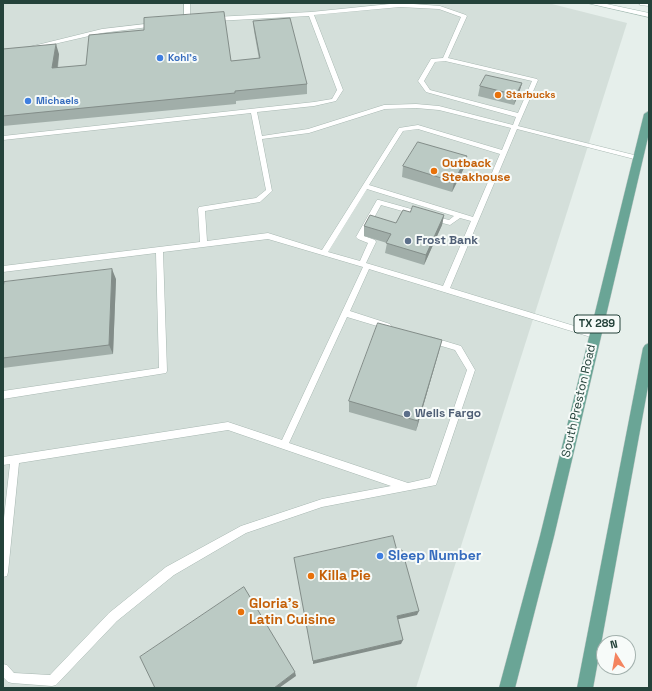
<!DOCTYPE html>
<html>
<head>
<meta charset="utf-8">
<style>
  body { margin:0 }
  #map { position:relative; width:652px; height:691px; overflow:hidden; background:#e6efeb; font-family:"Space Grotesk",sans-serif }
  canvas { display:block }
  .frame { position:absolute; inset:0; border:4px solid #24423a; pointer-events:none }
  .north { position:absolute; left:596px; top:635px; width:40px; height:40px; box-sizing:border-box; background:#f7fbf9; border:1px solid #a3b1ad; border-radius:50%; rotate:349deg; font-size:11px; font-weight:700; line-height:16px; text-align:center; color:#24423a }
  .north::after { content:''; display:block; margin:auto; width:14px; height:18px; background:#f4845f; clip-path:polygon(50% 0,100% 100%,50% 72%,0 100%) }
</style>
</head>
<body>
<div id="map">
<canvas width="652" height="691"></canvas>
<div class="frame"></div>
<div class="north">N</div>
</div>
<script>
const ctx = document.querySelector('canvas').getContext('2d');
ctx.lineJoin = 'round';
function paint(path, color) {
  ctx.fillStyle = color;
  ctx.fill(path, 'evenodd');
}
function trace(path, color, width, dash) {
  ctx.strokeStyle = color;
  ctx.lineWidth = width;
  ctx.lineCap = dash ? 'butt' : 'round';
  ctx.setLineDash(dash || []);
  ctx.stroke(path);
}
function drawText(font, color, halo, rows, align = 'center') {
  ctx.font = font + ' "Space Grotesk",sans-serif';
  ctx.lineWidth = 4;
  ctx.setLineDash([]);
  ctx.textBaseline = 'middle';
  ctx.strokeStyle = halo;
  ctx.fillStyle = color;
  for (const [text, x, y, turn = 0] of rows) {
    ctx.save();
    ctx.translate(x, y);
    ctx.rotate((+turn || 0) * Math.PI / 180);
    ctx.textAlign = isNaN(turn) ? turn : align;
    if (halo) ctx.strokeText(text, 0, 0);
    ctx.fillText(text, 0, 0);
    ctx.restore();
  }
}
const built = new Path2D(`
  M3,3H548L627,23L416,688H3Z`);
const lane = new Path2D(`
  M184,3H190V22L187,24L184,22Z
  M400,3L440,6L466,15L467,16L448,58L537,79L538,80L518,126L638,156L641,158L638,160L517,129L450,288L594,332L597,333L598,335L597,337L594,338L369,269L350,311L390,324L391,326L390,328L387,329L347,317L289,443L408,483L430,478L467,370L455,350L428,342L427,340L428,338L431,337L461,346L475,370L436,485L322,507L246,533L174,575L117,621L56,685L52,686L12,683L8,682L3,677V664L7,665L14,673L50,675L109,613L166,567L241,526L322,499L391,486L228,430L19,463L8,572L7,576L3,577V527L10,464L3,465V457L228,422L282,440L363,267L268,239L163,252L167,371L166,373L3,399V391L159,368L156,253L3,272V266L200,242L198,209L199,207L256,198L266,190L251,113L3,140V136L314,102L332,99L337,90L309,16L215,21L212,19L215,17L311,12ZM400,7L439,9L461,17L443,58L431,59L418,81L426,92L516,117L513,125L439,106L416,104L384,105L308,129L262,136L257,112L314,106L336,101L343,90L314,15ZM445,61L532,81L518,113L430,90L424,81L435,62ZM416,108L439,110L511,128L502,150L418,125L399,128L322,250L268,233L207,241L205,211L260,202L272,191L262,139L309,133L385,109ZM418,129L500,154L473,217L369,185L403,131ZM367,189L454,216L449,220L433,216L430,218L431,220L450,225L460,218L471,221L443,286L366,263L376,242L375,240L364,236L381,205L420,216L423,214L422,212L379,200H377L356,237L358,239L368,243L360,261L328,252Z
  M154,23L157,25L156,26L102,33L28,50L25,48L102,29Z`);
const secondary = new Path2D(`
  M587,3H602L649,13V17Z
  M639,3H649V6L640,5Z`);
const primary = new Path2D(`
  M649,111V133L554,536L515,688H499L540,536L644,114Z
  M649,343V381L593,688H577L643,348L645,345Z`);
const wall = new Path2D(`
  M253,21L307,84V94L236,101V104L3,126V49L59,54L58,68L86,65L144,30L231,61L259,59L254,31Z
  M522,83L519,93L514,105L478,96L480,86Z
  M403,166H465L452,192L402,177Z
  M410,212L444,215L442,225L424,265L385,253L387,243L364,236V226L396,223Z
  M116,279L113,354L3,368V288Z
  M439,351L416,431L349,412V401Z`);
const shadedWall = new Path2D(`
  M56,44L59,54L56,78L52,68Z
  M522,83L519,93L514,105L516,95Z
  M467,156L465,166L452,192L454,182Z
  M444,215L442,225L424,265L426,255Z
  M112,269L116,279L113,354L109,345Z
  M442,340L439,351L416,431L418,421Z
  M419,611L417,615L395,620L397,616Z
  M403,640L401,644L313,664V661Z
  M295,672L296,676L279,688H274Z`);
const building = new Path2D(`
  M224,12L231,61L260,58L253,21L290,18L307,84L235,91V93L3,116V49L56,44L52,68L86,65L89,35L144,30V18Z
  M486,75L522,83L516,95L480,86Z
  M418,142L467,156L454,182L403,166Z
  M413,206L444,215L426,255L386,243L391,234L364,226L370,215L396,223L403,210L410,212Z
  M112,269L109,345L3,358V288L4,282Z
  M378,323L442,340L418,421L349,401Z
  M393,536L397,551L402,550L419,611L397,616L403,640L313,661L294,558Z
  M244,587L295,672L274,688H155L140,657Z`);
const markers = [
  [160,58,4,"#3f7fe0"],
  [498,95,4,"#e8710a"],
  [28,101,4,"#3f7fe0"],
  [434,171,4,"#e8710a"],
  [408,241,4,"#5c6f8a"],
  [407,414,4,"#5c6f8a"],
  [380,556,4,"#3f7fe0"],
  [311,576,4,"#e8710a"],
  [241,612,4,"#e8710a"]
];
const farShopnames = [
  ["Kohl's",168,58],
  ["Michaels",36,101]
];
const farFoodnames = [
  ["Starbucks",506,95]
];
const shields = [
  [597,324,46]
];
const shieldNames = [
  ["TX 289",597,324]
];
const foodNames = [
  ["Outback",442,164],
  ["Steakhouse",442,178]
];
const serviceNames = [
  ["Frost Bank",416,241],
  ["Wells Fargo",415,414]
];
const streetNames = [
  ["South Preston Road",579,401,-77]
];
const nearShopnames = [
  ["Sleep Number",388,556]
];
const nearFoodnames = [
  ["Killa Pie",319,576],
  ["Gloria's",249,604],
  ["Latin Cuisine",249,620]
];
paint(built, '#d4dfda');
trace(lane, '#a8b8b2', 1);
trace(secondary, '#a4bbb3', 1);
trace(primary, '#c2cac8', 1);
paint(lane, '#fff');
paint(secondary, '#fff');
paint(primary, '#6aa596');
paint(wall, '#a1aea9');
paint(shadedWall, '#838d89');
paint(building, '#bbcac4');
trace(building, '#838d89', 1);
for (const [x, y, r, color] of markers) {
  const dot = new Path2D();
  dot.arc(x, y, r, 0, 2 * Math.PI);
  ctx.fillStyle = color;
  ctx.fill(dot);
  trace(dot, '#f7fbf9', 1.5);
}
drawText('bold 10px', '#366cbe', '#f7fbf9', farShopnames, 'left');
drawText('bold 10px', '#c56008', '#f7fbf9', farFoodnames, 'left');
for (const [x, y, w] of shields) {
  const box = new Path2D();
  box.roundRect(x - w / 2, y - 9, w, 18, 3);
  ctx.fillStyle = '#f7fbf9';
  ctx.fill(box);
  trace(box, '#24423a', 1);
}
drawText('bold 11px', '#24423a', null, shieldNames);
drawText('bold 12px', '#c56008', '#f7fbf9', foodNames, 'left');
drawText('bold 12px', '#4e5e75', '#f7fbf9', serviceNames, 'left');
drawText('12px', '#24423a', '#f7fbf9', streetNames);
drawText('bold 14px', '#366cbe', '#f7fbf9', nearShopnames, 'left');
drawText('bold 14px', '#c56008', '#f7fbf9', nearFoodnames, 'left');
</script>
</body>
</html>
